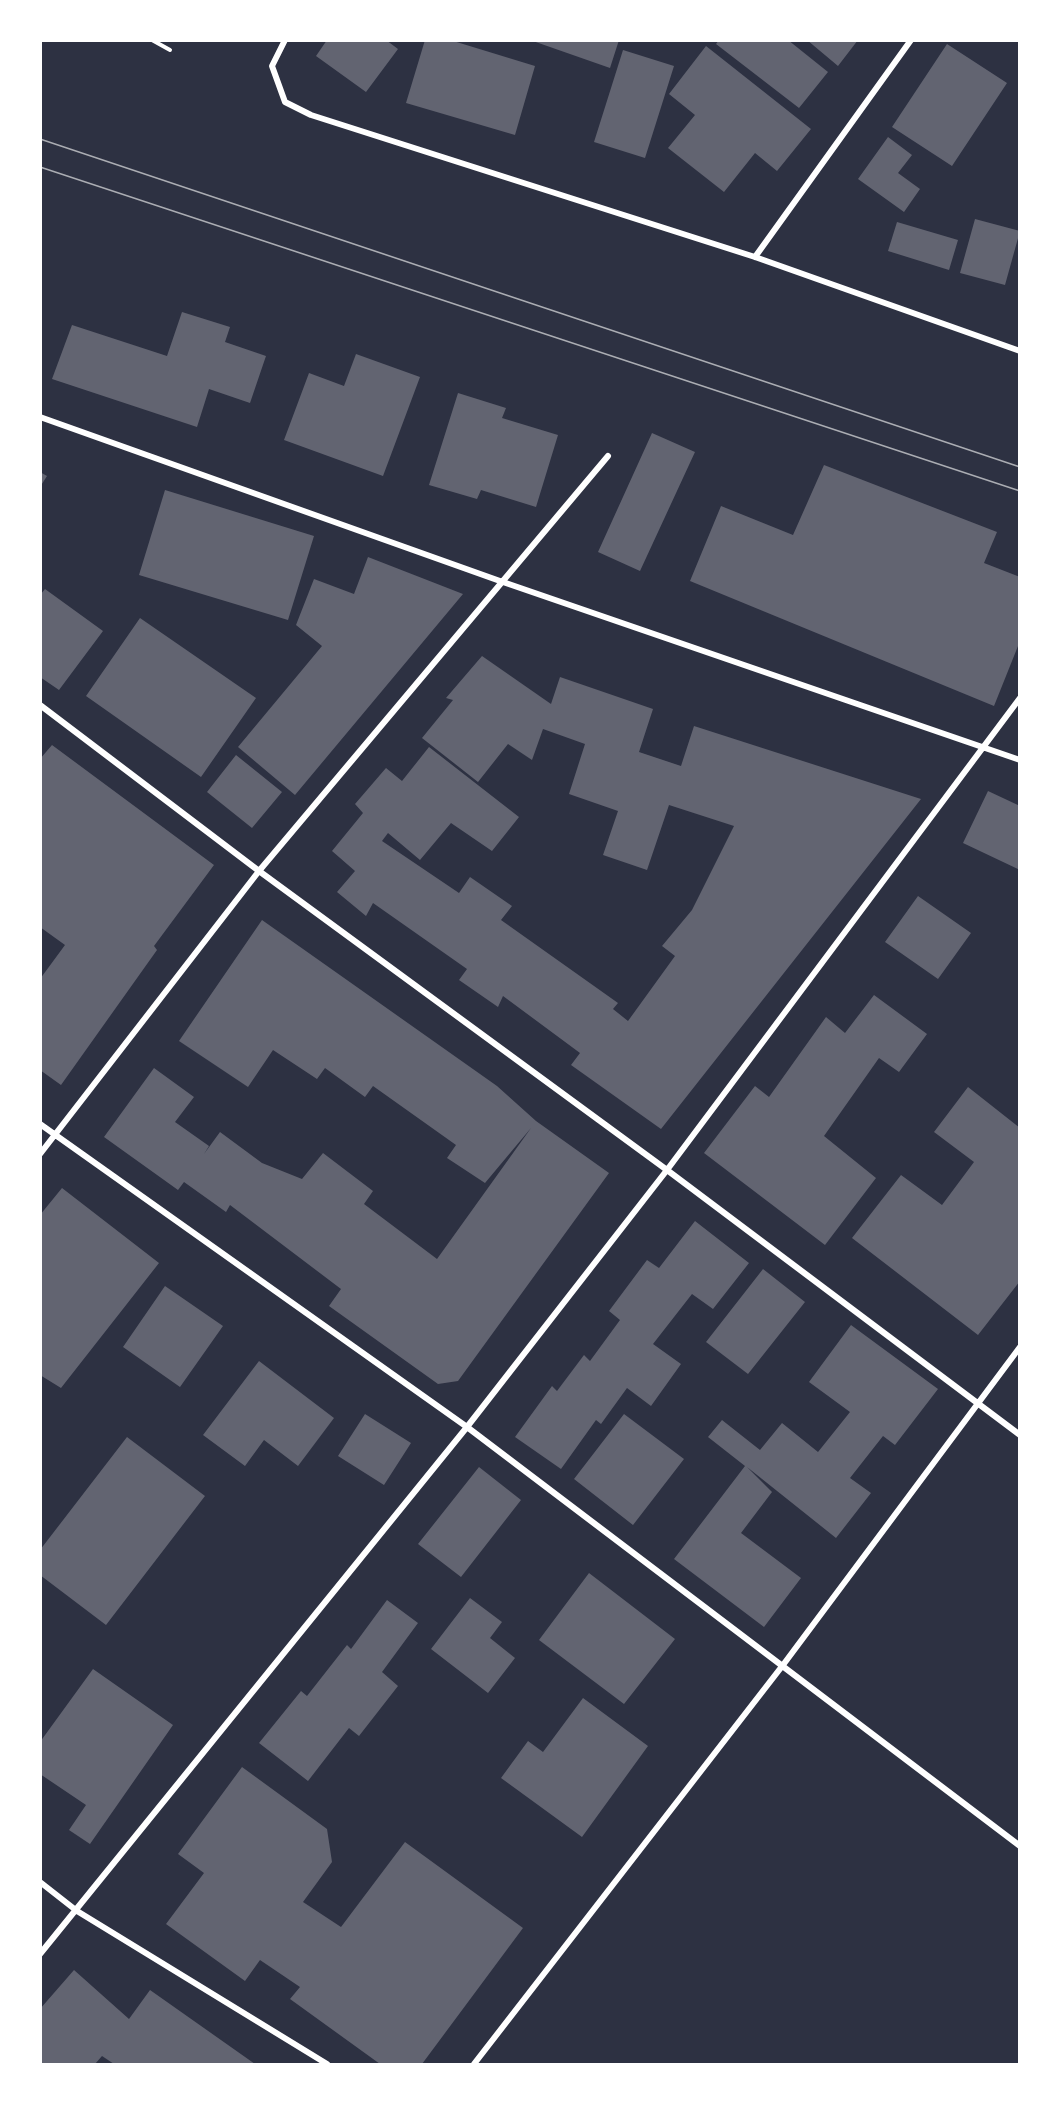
<!DOCTYPE html>
<html>
<head>
<meta charset="utf-8">
<style>
  body { margin:0 }
  #map { position:relative; width:1060px; height:2105px; overflow:hidden; background:#2d3142; font-family:"PT Sans",sans-serif }
  canvas { display:block }
  .frame { position:absolute; inset:0; border:42px solid #fff; pointer-events:none }
</style>
</head>
<body>
<div id="map">
<canvas width="1060" height="2105"></canvas>
<div class="frame"></div>
</div>
<script>
const ctx = document.querySelector('canvas').getContext('2d');
ctx.lineJoin = 'round';
function paint(path, color) {
  ctx.fillStyle = color;
  ctx.fill(path, 'evenodd');
}
function trace(path, color, width, dash) {
  ctx.strokeStyle = color;
  ctx.lineWidth = width;
  ctx.lineCap = dash ? 'butt' : 'round';
  ctx.setLineDash(dash || []);
  ctx.stroke(path);
}
const building = new Path2D(`
  M327,40H386L398,49L366,92L316,56Z
  M425,40H450L535,66L515,135L406,103Z
  M530,40H619L610,68Z
  M719,40H788L828,72L799,108L716,44Z
  M807,40H858L838,66Z
  M947,44L1007,83L952,166L892,127Z
  M706,46L811,129L777,171L755,153L724,192L668,148L695,115L669,94Z
  M623,50L674,66L645,158L594,142Z
  M888,137L912,155L898,173L920,189L904,212L858,179Z
  M975,219L1020,231L1005,285L960,273Z
  M897,222L958,240L949,270L888,251Z
  M182,312L230,327L225,342L266,356L250,403L209,389L197,427L52,379L72,325L167,356Z
  M356,354L420,377L383,476L284,440L309,373L344,386Z
  M458,393L506,408L502,418L558,435L536,507L481,490L477,499L429,485Z
  M652,433L695,452L640,571L598,552Z
  M824,465L997,532L984,563L1020,577V641L994,706L690,581L721,506L793,535Z
  M40,472L47,476L40,487Z
  M165,490L314,536L288,620L139,575Z
  M368,557L463,594L295,795L238,747L322,646L296,625L314,579L354,594Z
  M45,589L103,631L59,690L40,677V595Z
  M140,618L256,698L201,777L86,696Z
  M482,656L551,704L560,677L653,709L639,752L681,766L694,726L921,799L661,1129L571,1065L580,1053L503,996L498,1007L459,980L467,969L373,903L366,916L337,892L355,871L332,851L363,813L355,804L386,768L402,781L429,747L519,817L492,851L451,823L420,860L388,833L382,841L459,893L470,877L512,906L501,920L618,1003L613,1009L628,1021L675,956L662,946L692,910L734,826L669,805L647,870L603,855L618,811L569,794L585,744L543,729L532,760L508,744L478,782L422,738L453,700L446,698Z
  M52,745L214,865L154,946L157,950L61,1085L40,1070V979L65,945L40,927V759Z
  M236,755L282,792L252,828L207,792Z
  M988,791L1020,806V870L963,843Z
  M918,896L971,933L938,979L885,942Z
  M262,920L497,1086L536,1121L609,1173L458,1381L438,1384L329,1306L341,1289L230,1205L226,1212L184,1182L178,1190L104,1137L154,1068L194,1097L175,1122L209,1146L204,1154L220,1132L262,1163L302,1179L323,1153L373,1191L364,1204L437,1259L531,1128L485,1183L447,1158L456,1145L373,1086L365,1097L325,1068L317,1079L273,1050L248,1087L179,1041Z
  M874,995L927,1034L899,1072L879,1058L824,1136L876,1178L825,1245L704,1153L755,1086L769,1097L826,1017L845,1033Z
  M968,1087L1020,1128V1281L978,1335L852,1238L901,1175L942,1205L974,1162L934,1132Z
  M62,1188L159,1263L61,1388L40,1375V1215Z
  M695,1221L749,1263L713,1309L692,1294L653,1344L681,1364L651,1406L627,1388L601,1424L596,1420L561,1469L515,1437L552,1386L557,1391L584,1355L590,1361L620,1320L609,1311L647,1260L659,1268Z
  M763,1269L805,1302L748,1374L706,1342Z
  M165,1286L223,1326L180,1387L123,1347Z
  M851,1325L938,1389L895,1445L883,1436L850,1478L871,1493L836,1538L747,1467L772,1492L741,1533L801,1578L764,1627L674,1559L745,1466L708,1437L722,1420L760,1450L782,1423L818,1452L850,1412L809,1382Z
  M259,1361L334,1418L298,1466L264,1440L245,1466L203,1435Z
  M365,1414L411,1443L384,1485L338,1456Z
  M624,1414L684,1459L633,1525L574,1479Z
  M127,1437L205,1496L106,1625L40,1575V1550Z
  M479,1467L521,1500L461,1577L418,1544Z
  M589,1573L675,1639L624,1704L539,1640Z
  M470,1598L502,1622L490,1638L515,1658L488,1693L431,1649Z
  M387,1600L418,1623L382,1672L398,1686L359,1736L349,1728L308,1781L259,1743L301,1691L307,1696L347,1645L351,1649Z
  M93,1669L173,1725L90,1844L69,1830L86,1805L40,1774V1742Z
  M583,1698L648,1746L582,1837L501,1778L528,1741L543,1752Z
  M242,1767L327,1829L332,1862L303,1902L341,1927L405,1842L523,1928L422,2064H380L290,1999L300,1987L260,1960L245,1981L166,1924L204,1873L178,1854Z
  M74,1970L129,2019L150,1990L255,2064H114L102,2056L95,2064H40V2009Z`);
const path = new Path2D(`
  M152,40L170,50`);
const minor = new Path2D(`
  M285,40L272,66L285,102L311,115L755,257L1020,351
  M755,257L911,40
  M40,417L500,581L1020,760
  M40,705L259,871L667,1170L1020,1435
  M40,1124L467,1427L1020,1846
  M40,1154L259,871L608,456
  M40,1882L77,1911L327,2064
  M40,1954L467,1427L667,1170L1020,698
  M474,2064L783,1665L1020,1347`);
const tram = new Path2D(`
  M40,139L1020,467
  M40,167L1020,491`);
paint(building, '#626471');
trace(path, '#fff', 4);
trace(minor, '#fff', 6);
trace(tram, '#abadb3', 1.5);
</script>
</body>
</html>
